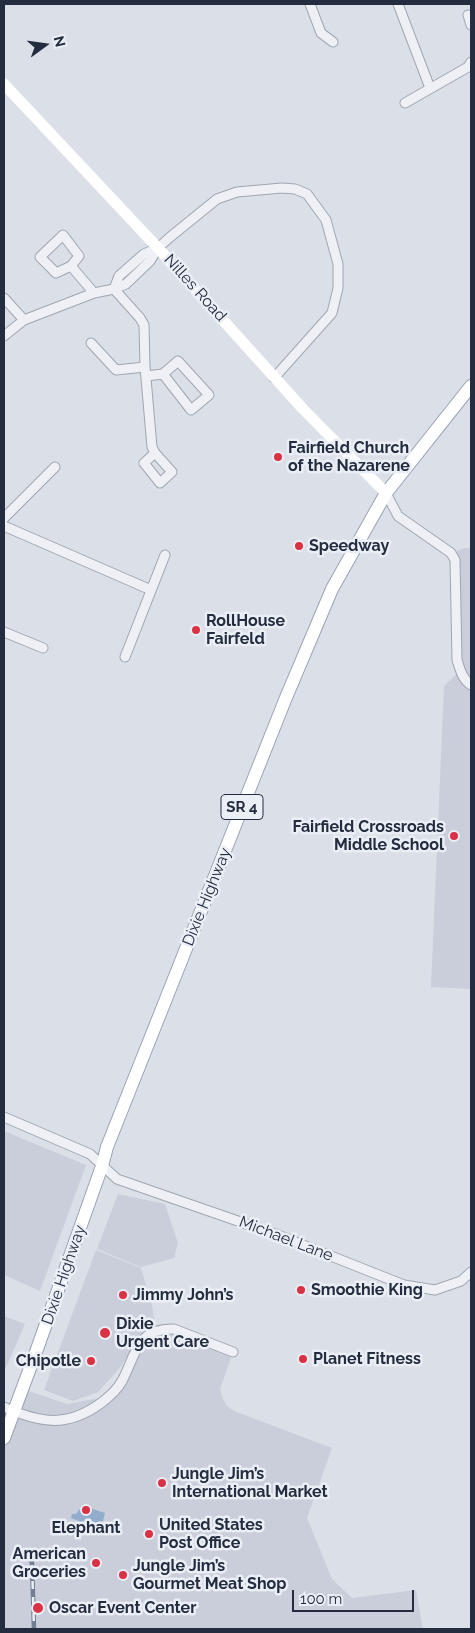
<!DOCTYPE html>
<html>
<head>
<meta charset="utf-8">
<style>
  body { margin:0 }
  #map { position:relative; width:475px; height:1633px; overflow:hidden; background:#dbdfe7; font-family:Raleway,sans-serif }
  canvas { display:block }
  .frame { position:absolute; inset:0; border:5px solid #242d3f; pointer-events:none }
  .north { position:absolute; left:20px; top:20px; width:50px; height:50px; -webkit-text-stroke:4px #eaeef5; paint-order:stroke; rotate:76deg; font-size:14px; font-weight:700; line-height:20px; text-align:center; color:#242d3f }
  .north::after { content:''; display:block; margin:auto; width:18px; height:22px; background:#242d3f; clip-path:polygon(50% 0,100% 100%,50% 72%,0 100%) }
  .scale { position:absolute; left:292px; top:1590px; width:122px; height:22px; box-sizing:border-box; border:2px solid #242d3f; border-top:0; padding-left:6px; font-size:15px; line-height:18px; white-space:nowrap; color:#242d3f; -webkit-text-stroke:4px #eaeef5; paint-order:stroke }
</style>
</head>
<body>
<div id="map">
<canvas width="475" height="1633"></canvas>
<div class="frame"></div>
<div class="north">N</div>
<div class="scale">100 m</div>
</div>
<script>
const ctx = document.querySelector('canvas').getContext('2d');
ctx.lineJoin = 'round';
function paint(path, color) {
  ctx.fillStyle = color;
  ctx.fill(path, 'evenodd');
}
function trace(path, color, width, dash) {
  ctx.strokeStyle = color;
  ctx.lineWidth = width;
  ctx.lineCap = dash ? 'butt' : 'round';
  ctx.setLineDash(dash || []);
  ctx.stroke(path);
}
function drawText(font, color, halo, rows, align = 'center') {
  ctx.font = font + ' Raleway,sans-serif';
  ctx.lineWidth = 5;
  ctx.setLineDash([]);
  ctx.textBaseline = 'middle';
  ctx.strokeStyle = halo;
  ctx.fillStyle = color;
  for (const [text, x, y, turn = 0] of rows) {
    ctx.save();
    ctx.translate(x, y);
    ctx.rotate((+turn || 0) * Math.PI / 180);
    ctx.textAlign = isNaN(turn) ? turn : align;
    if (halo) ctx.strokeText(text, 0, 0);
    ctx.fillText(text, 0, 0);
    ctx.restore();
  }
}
const built = new Path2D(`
  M465,548H471V989L431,987L444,686L460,671L451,553Z
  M4,1131L86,1165L40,1291L4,1275Z
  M118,1194L165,1204L178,1243L174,1258L141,1267L97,1249Z
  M96,1250L141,1268L152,1305L154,1320L118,1370L98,1392L73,1401L44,1390Z
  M4,1316L25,1324L4,1372Z
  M164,1329L233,1352L220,1389L223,1399L227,1406L234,1411L332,1448L307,1518L332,1579L352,1598L416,1590L423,1629H4V1438L23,1389L67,1404L110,1396L138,1344Z`);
const water = new Path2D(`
  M87,1507L105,1513L103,1521L90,1525L86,1520L81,1522L71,1518L72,1514H76L80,1509Z`);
const street = new Path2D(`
  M310,4L321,33L333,42
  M398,4L430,88
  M468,15L471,25
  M405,103L468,67L471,62
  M71,266L56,273L40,257L63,235L79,256L71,266L94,293
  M114,289L140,318L144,325L145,367L152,447L155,453L144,463L160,483L172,472L155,453
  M114,289L119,276L144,254L158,248
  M4,298L24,320
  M4,336L24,320L94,293L114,289L126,284L150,261L158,248L169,238L217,199L237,192L282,188L295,189L307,194L326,220L338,264V288L332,313L274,378
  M91,343L116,370L145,367
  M146,376L163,374L178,361L209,395L191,410L163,374
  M386,493L398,516L451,553L455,560L457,660C460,669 462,679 471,685
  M4,518L55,467
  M4,526L151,590
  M4,632L43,648
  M125,657L165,555
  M4,1117L90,1154L117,1179L278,1235L404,1285L435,1290L461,1281L471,1272
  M4,1407C40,1423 67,1428 101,1403C109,1397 117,1390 122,1381C136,1355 136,1328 174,1329L233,1352`);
const secondary = new Path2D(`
  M4,84L158,248L303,409L386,493`);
const primary = new Path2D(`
  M4,1438L36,1352L102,1166L107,1147L285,700L332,589L386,493L471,386`);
const rail = new Path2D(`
  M27,1550L32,1563L34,1629`);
const markers = [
  [278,457,5,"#db3145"],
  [299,546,5,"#db3145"],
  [196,630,5,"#db3145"],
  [454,836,5,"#db3145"],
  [301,1290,5,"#db3145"],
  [123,1295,5,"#db3145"],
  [105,1333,6,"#db3145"],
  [303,1359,5,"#db3145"],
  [91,1361,5,"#db3145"],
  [162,1483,5,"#db3145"],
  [86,1510,5,"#db3145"],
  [149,1534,5,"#db3145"],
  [96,1563,5,"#db3145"],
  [123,1575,5,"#db3145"],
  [38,1608,6,"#db3145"]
];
const shields = [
  [242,807,42]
];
const shieldNames = [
  ["SR 4",242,807]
];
const streetNames = [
  ["Nilles Road",195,288,48],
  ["Dixie Highway",207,897,-68],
  ["Michael Lane",286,1239,21],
  ["Dixie Highway",64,1275,-71]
];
const poiNames = [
  ["Fairfield Church",288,448],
  ["of the Nazarene",288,466],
  ["Speedway",309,546],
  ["RollHouse",206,621],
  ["Fairfeld",206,639],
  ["Fairfield Crossroads",444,827,"right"],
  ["Middle School",444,845,"right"],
  ["Smoothie King",311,1290],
  ["Jimmy John’s",133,1295],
  ["Dixie",116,1324],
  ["Urgent Care",116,1342],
  ["Planet Fitness",313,1359],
  ["Chipotle",81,1361,"right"],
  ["Jungle Jim’s",172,1474],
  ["International Market",172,1492],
  ["United States",159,1525],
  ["Post Office",159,1543],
  ["Elephant",86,1528,"center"],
  ["American",86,1554,"right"],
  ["Groceries",86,1572,"right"],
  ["Jungle Jim’s",133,1566],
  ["Gourmet Meat Shop",133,1584],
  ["Oscar Event Center",49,1608]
];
paint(built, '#c9ceda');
paint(water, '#92accc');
trace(street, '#a0a6b1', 11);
trace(primary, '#99a3b4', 14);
trace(street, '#eef0f5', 9);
trace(secondary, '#fff', 11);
trace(primary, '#fff', 12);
trace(rail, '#737e92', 4.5);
trace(rail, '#eaeef5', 2.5, [8]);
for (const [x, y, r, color] of markers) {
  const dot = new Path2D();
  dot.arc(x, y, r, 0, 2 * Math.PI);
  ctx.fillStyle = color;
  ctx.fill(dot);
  trace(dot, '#eaeef5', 2);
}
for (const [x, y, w] of shields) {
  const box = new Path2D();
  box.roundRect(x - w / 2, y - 12.5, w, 25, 4);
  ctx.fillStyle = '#eaeef5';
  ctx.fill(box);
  trace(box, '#242d3f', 1);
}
drawText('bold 15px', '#242d3f', null, shieldNames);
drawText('16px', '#242d3f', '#eaeef5', streetNames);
drawText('bold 16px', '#242d3f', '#eaeef5', poiNames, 'left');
</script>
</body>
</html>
